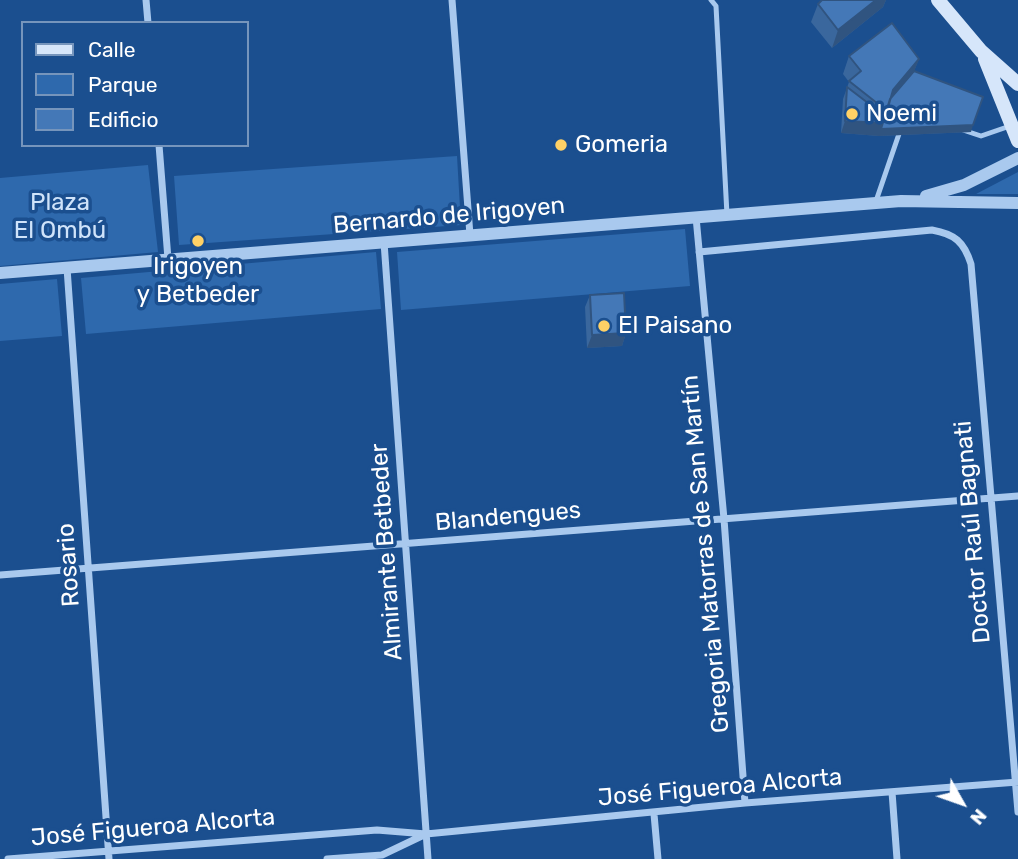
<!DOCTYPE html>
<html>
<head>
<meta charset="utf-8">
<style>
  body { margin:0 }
  #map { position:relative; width:1018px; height:859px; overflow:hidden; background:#1b4f8f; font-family:Rubik,sans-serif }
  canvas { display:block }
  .legend { position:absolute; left:21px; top:21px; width:228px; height:126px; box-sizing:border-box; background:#1b4f8f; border:2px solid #7695bc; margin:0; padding:9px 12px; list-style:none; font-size:21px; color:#fff }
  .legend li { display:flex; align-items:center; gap:14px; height:35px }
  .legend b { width:35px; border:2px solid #7695bc }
  .north { position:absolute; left:927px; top:768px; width:70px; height:70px; -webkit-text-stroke:5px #1b4f8f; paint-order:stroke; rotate:130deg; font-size:19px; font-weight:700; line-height:28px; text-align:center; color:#fff }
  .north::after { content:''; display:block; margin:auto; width:24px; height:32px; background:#fff; clip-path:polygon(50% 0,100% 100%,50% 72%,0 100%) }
</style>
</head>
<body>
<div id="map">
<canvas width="1018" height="859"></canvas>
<ul class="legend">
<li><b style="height:9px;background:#d6e6fa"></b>Calle</li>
<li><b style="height:19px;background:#2e69ad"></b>Parque</li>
<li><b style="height:19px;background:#4478b7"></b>Edificio</li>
</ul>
<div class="north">N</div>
</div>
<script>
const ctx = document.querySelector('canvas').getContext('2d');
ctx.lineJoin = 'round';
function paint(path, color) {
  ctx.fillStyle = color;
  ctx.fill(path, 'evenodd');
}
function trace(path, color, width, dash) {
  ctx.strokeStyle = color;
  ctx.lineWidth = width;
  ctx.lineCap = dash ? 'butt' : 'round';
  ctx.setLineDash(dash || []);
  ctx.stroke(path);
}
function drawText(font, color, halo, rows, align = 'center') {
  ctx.font = font + ' Rubik,sans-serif';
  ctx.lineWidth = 7;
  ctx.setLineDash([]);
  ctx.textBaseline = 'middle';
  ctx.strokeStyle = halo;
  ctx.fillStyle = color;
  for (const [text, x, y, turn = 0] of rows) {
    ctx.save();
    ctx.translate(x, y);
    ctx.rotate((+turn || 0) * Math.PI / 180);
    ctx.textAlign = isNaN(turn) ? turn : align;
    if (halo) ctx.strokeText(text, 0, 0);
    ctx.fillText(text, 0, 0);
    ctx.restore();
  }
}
const green = new Path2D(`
  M457,156L461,225L179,245L174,176Z
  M148,165L158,252L0,266V178Z
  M1018,172V194H976Z
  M685,229L690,286L401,310L397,252Z
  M376,252L381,309L86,334L81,278Z
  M57,279L62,336L0,341V284Z`);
const service = new Path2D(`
  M711,0L716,6L727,215
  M963,130L981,136L1010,126
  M876,201L900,131`);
const minor = new Path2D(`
  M146,0L148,23
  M452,0L470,235
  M159,145L168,259
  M696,217L724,519L745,803
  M384,242L428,859
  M699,252L932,230C955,234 964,242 971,264L1018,812
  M67,268L109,859
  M0,575L1018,496
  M892,792L897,859
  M654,814L658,859
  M8,859L377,830L426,834L745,803L1018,782
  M327,859L382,855L426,834`);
const tertiary = new Path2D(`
  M926,196L964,185L1018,158
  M0,273L901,201L1018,203`);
const secondary = new Path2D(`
  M938,0L981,51L1018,84
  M985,59L1018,141`);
const wall = new Path2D(`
  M822,0H886L883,7L832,48L811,22L818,4Z
  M849,56L919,59L914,71L971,132L879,136L841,133L843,99L849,82L843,74Z
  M590,295L626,333L622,346L587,348L585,307Z`);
const shadedWall = new Path2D(`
  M876,0H886L883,7L832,48L838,30Z
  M919,59L912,77L887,106L893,90Z
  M845,121L973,125L971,132L879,136L841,133Z
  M626,333L622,346L587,348L592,335Z`);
const building = new Path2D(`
  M822,0H876L838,30L818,4Z
  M892,23L919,59L893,90L887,111L849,81L861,71L849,56Z
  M914,71L983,97L973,125L881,129L890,99Z
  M847,87L885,116L883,123L845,121Z
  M624,293L626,333L592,335L590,295Z`);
const markers = [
  [852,114,7,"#ffd166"],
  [561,145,7,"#ffd166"],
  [198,241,7,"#ffd166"],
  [604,326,7,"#ffd166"]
];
const poiNames = [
  ["Noemi",866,114],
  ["Gomeria",575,145],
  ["Irigoyen",198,267,"center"],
  ["y Betbeder",198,295,"center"],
  ["El Paisano",618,326]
];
const parkNames = [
  ["Plaza",60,203],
  ["El Ombú",60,231]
];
const streetNames = [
  ["Bernardo de Irigoyen",449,216,-5],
  ["Blandengues",508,517,-5],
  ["Doctor Raúl Bagnati",973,532,-95],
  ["Almirante Betbeder",387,552,-94],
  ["Gregoria Matorras de San Martín",706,554,-95],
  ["Rosario",69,565,-94],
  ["José Figueroa Alcorta",720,788,-5],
  ["José Figueroa Alcorta",153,828,-5]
];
paint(green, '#2e69ad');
trace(service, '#a9c9ee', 5);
trace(minor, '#a9c9ee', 7);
trace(tertiary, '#a9c9ee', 12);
trace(secondary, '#d6e6fa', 14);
paint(wall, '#3a679d');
paint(shadedWall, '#305480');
paint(building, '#4478b7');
trace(building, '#305480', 2);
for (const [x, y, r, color] of markers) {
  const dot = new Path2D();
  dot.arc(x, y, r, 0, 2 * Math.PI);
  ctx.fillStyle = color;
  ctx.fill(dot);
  trace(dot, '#1b4f8f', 2.5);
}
drawText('24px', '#fff', '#1b4f8f', poiNames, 'left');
drawText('24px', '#cfe3fa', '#1b4f8f', parkNames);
drawText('24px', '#fff', '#1b4f8f', streetNames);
</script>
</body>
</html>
